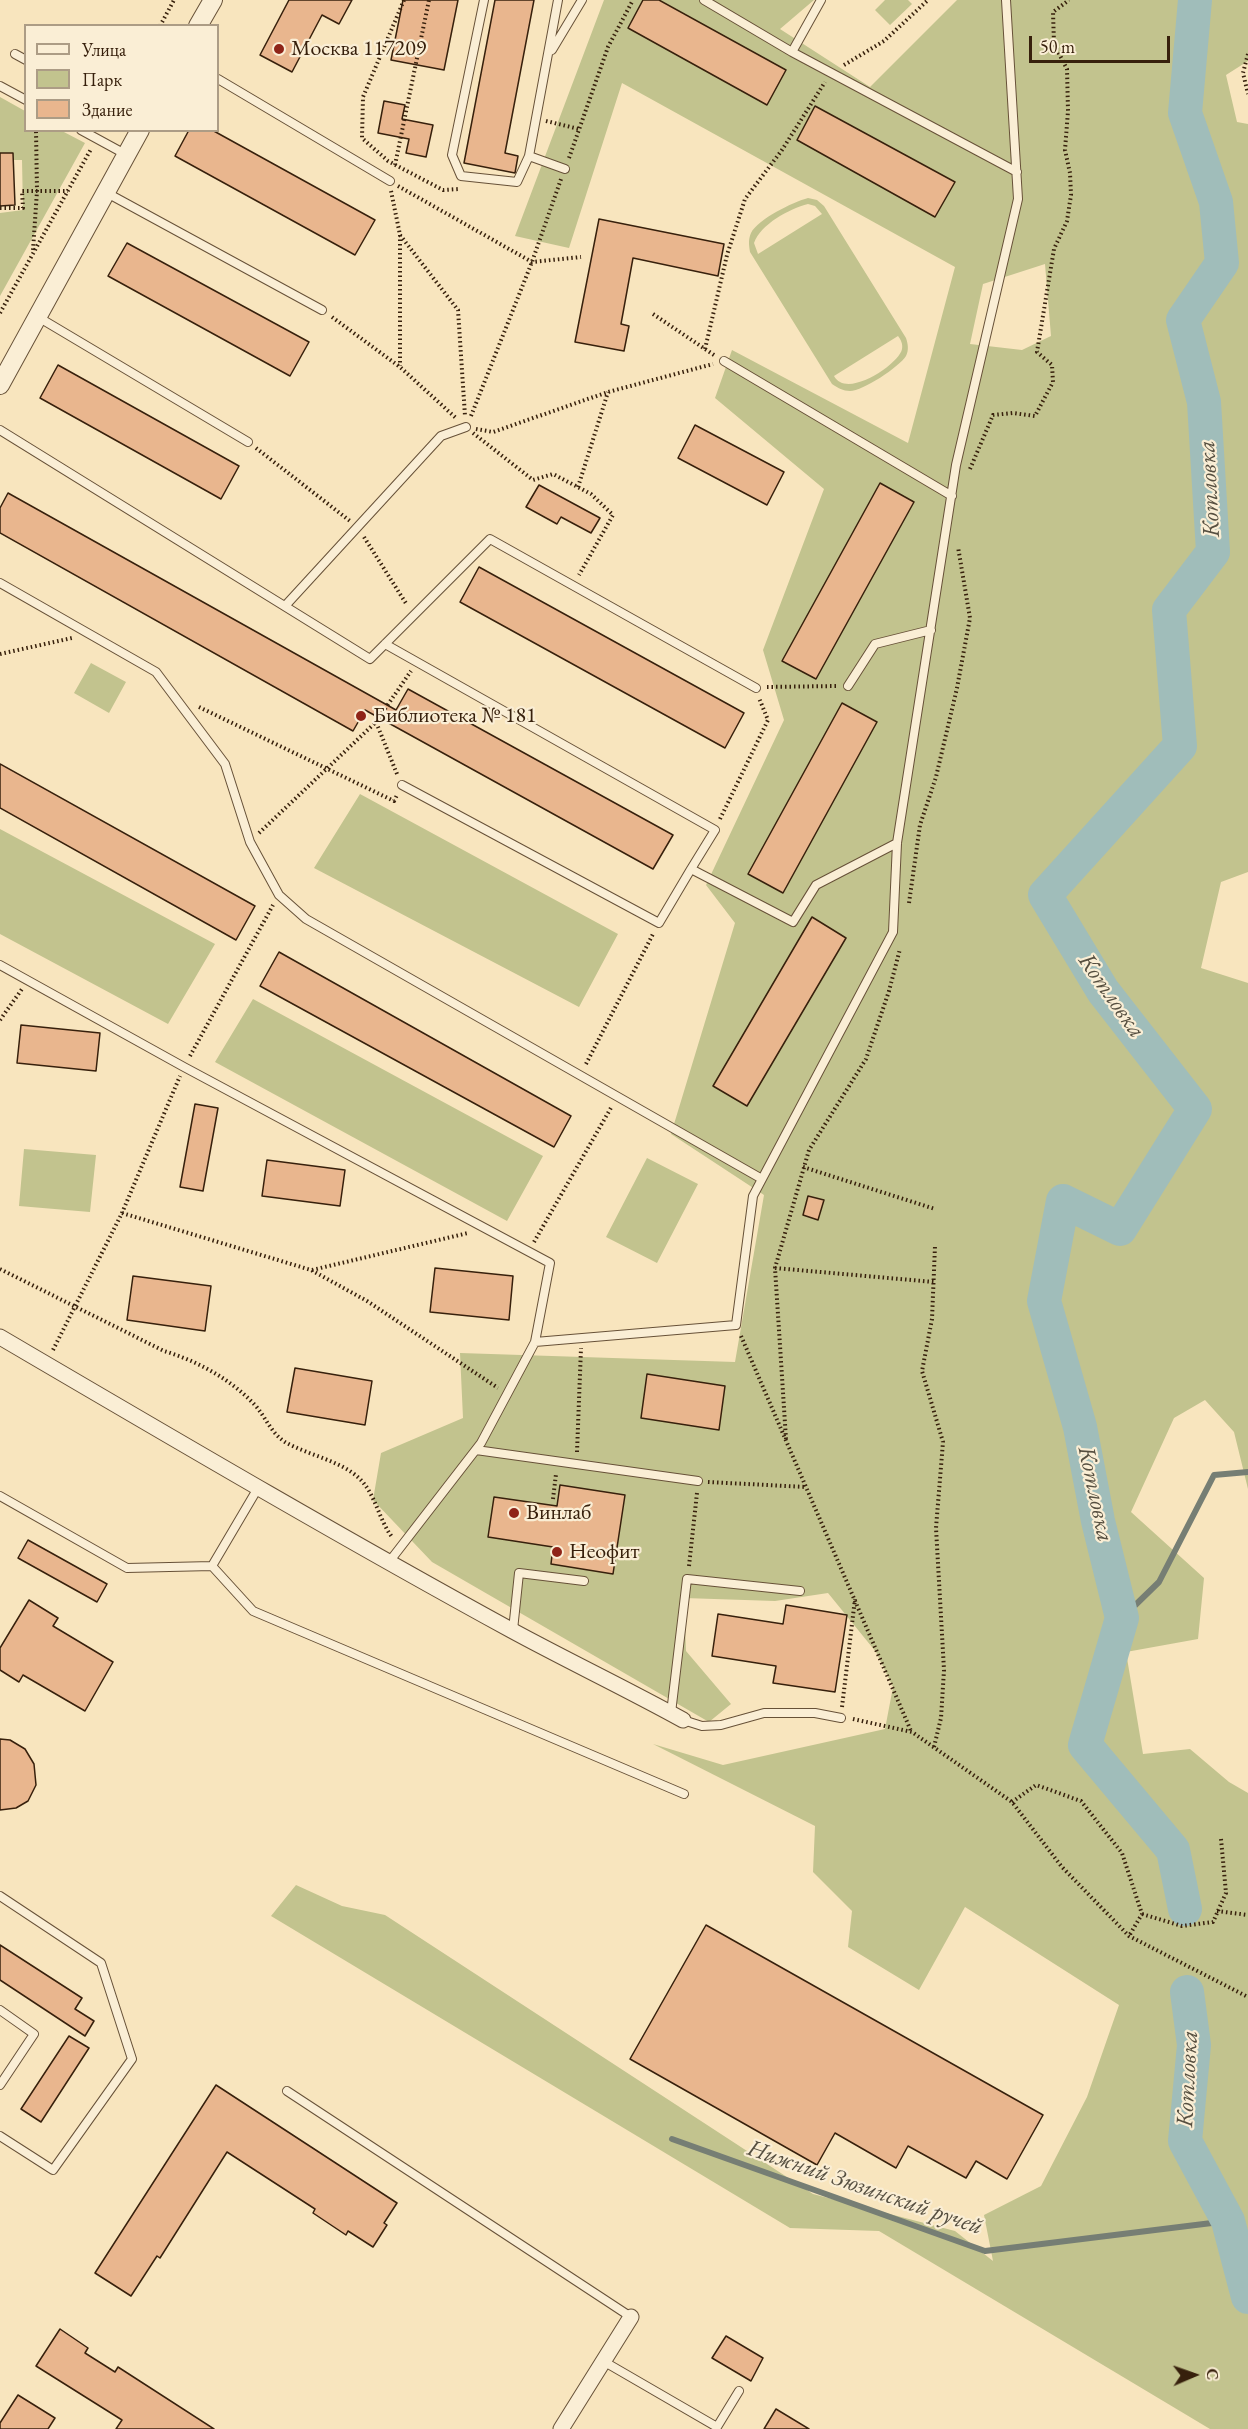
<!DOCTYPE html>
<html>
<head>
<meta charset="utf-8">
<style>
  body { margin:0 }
  #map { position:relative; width:1248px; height:2429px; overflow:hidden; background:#f8e5be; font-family:"EB Garamond",serif }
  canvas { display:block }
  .legend { position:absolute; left:24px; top:24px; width:195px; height:108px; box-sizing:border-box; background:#faeed5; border:2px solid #ac9c85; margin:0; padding:8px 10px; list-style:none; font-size:18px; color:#37200c }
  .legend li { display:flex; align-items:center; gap:12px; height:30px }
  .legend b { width:30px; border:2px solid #ac9c85 }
  .north { position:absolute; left:1164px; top:2345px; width:60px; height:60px; -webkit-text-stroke:4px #faeed5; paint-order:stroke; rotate:88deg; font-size:16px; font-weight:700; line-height:24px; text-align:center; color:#37200c }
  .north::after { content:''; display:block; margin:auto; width:21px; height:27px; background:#37200c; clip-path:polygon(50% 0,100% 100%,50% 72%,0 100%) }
  .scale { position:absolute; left:1029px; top:36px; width:141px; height:27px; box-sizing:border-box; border:3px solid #37200c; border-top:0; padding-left:8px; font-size:18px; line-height:21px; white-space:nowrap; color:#37200c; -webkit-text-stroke:4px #faeed5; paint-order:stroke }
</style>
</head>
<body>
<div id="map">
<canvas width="1248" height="2429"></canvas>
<ul class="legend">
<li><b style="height:8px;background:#faeed5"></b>Улица</li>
<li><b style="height:16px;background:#c2c38e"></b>Парк</li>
<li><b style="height:16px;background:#e9b68e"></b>Здание</li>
</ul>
<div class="north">С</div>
<div class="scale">50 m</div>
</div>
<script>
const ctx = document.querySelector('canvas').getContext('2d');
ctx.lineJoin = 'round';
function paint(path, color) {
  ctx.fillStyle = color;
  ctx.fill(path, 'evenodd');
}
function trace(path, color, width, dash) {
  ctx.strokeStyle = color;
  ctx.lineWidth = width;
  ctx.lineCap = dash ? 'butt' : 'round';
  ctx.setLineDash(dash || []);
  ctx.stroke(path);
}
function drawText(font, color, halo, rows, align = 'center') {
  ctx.font = font + ' "EB Garamond",serif';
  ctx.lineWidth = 4.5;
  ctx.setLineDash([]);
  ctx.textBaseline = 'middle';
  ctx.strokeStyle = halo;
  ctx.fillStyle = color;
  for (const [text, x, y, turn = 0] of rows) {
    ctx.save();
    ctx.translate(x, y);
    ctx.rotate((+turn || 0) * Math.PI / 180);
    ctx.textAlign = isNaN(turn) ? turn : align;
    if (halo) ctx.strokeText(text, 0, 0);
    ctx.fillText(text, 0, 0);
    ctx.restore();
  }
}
const green = new Path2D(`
  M604,0H814L780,29L870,87L957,0H1248V61L1226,75L1237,122L1248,124V872L1221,882L1201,968L1248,983V1489L1234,1432L1205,1400L1174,1418L1131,1512L1204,1578L1198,1639L1126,1652L1143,1754L1190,1749L1229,1782L1248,1793V2429H1210L879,2231L790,2228L271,1916L296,1885L342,1906L385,1915L813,2194L955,2231L993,2261L984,2215L1041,2186L1087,2097L1119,2005L965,1907L919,1990L848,1947L852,1911L813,1872L815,1826L653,1744L723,1765L885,1729L893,1687L876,1652L828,1593L775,1601L684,1598L686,1651L731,1704L709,1722L432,1562L373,1500L381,1453L463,1418L460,1353L735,1362L764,1195L671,1134L735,923L706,885L784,720L763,650L824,489L715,398L732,350L908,443L955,267L622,83L569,248L515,236ZM1045,264L1051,336L1022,350L970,344L983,284Z
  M885,0H908L912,4L890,25L875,10Z
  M0,97L25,111L26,130L62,131L85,143L0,296V213L23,210L22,160H0Z
  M808,198L817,200L824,206L906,338C908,344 909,350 906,356C899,367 863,391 850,391C843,391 838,388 832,384L750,252C749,245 748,240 751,233C758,219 793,202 808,198ZM808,204L815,206L822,214L758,254L754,243C761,224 789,209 808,204ZM898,336C901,340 903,344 902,349C900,363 847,400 834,376Z
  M91,663L126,682L109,713L74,693Z
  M360,794L618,934L579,1007L314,868Z
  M0,829L215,944L168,1024L0,934Z
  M253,999L543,1156L507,1221L215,1062Z
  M24,1149L96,1155L90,1212L19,1206Z
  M647,1158L698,1184L657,1263L606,1237Z`);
const stream = new Path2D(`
  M1122,1618L1159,1582L1214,1475L1248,1472
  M672,2139L985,2251L1228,2221`);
const river = new Path2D(`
  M1185,1909L1173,1850L1085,1745L1122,1618L1098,1521L1080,1427L1044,1301L1063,1201L1120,1229L1195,1109L1103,991L1045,895L1180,746L1169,610L1213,552L1204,402L1183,320L1222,263L1216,202L1185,113L1195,0
  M1187,1992L1194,2045L1185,2141L1228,2221L1248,2297`);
const building = new Path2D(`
  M289,0H352L339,24L322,15L292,72L260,55Z
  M403,0H458L444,70L391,60Z
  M495,0H534L505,153L518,156L515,173L464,163Z
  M643,0H659L786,70L767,105L628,28Z
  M384,101L405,105L402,119L433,125L426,157L406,153L409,139L378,133Z
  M815,106L955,182L935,217L797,140Z
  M189,130H212L375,220L355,255L175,156Z
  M0,153H13L15,205L0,206Z
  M599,219L724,244L718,276L633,258L621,324L629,326L624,351L575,342Z
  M127,243L309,342L290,376L108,276Z
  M58,365L239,466L221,499L40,398Z
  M695,425L784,472L767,505L678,458Z
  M880,483L914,502L816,679L782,661Z
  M539,485L600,518L591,533L561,517L557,524L526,507Z
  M8,493L396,710L408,689L673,835L653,869L365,710L353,731L0,533V508Z
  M479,567L744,713L725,748L460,602Z
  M842,703L877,722L783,893L748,874Z
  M0,764L255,906L236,940L0,808Z
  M812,917L846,938L747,1106L713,1086Z
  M279,952L571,1116L554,1147L260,986Z
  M21,1025L100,1033L96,1071L17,1063Z
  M195,1104L218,1108L203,1191L180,1187Z
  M267,1160L345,1170L340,1206L262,1196Z
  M808,1196L824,1200L818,1220L803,1215Z
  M435,1268L513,1276L509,1320L430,1312Z
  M133,1276L211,1286L205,1331L127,1320Z
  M295,1368L372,1381L365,1425L287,1412Z
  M647,1374L725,1386L719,1430L641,1418Z
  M560,1485L625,1495L613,1574L551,1564L553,1547L488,1537L494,1497L557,1506Z
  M28,1540L107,1584L97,1602L18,1558Z
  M29,1600L58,1618L53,1626L113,1662L85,1711L23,1675L19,1682L0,1670V1648Z
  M786,1605L847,1615L835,1692L773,1683L776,1666L712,1656L718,1614L783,1624Z
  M0,1739L10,1740L25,1749L34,1764L36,1785L28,1801L16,1808L0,1810Z
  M706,1925L1043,2115L1007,2179L976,2161L966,2178L908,2146L896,2168L835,2133L817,2165L630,2059Z
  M0,1945L82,1998L75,2009L94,2021L85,2036L0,1980Z
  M69,2036L89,2048L41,2122L21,2109Z
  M216,2085L397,2203L384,2223L387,2225L373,2247L348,2231L346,2235L313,2213L315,2209L227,2152L160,2258L157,2256L131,2296L95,2273Z
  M60,2329L88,2348L85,2353L115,2372L118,2367L214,2429H116L122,2420L36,2366Z
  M726,2336L763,2358L751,2381L712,2358Z
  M18,2395L55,2418L48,2429H0V2423Z
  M776,2409L809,2429H764Z`);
const path = new Path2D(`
  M404,0L363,97L362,138L388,161L443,190L459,189
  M160,26L174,0
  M1248,54L1243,73L1248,94
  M844,65L884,41L928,0
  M546,121L579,129
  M569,158L608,47L633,0
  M395,165L429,0
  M398,186L532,262L581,257
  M391,191L400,235V366
  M0,208H23L22,191H68
  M400,235L458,310L465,416
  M33,250L37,191L36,130
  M0,313L91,149
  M653,314L714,355
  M332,317L400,367L456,418
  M705,349L727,255L745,199L782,150L825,82
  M471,416L532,262L561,179
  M476,429L493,432L608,392L713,364
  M473,433L533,480L553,474L591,494L613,515L579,575
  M256,448L350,521
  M970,469L993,415L1013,413L1035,416L1053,382L1052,365L1037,352L1054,249L1067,221L1071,195L1070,173L1065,150L1068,111L1067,69L1054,44L1053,12L1069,0
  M578,487L608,392
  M364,537L407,605
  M0,654L72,638
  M767,687L838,686
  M199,707L394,801L397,795
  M397,774L376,722L411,671
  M720,819L768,720L759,698
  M259,833L376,722
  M909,903L920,825L936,777L957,688L970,618L958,547
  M0,1020L22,989
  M190,1056L273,905
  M586,1064L654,932
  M803,1167L935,1209
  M122,1213L311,1270L367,1301L498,1388
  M534,1242L612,1106
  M775,1268L934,1282
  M0,1269L164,1351C197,1361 229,1378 254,1404C266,1417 270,1432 285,1442C309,1456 349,1462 365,1485C376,1499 380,1521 392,1537
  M312,1270L468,1233
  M741,1336L911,1731
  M53,1350L122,1213L180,1076
  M786,1439L775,1268L809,1150L866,1059L889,991L900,949
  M577,1452L581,1348
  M708,1482L806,1487
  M553,1499L556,1474
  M689,1566L697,1493
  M842,1707L855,1599
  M853,1719L912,1732L1012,1802L1062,1867L1129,1936L1248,1997
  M934,1747L941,1718L944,1670L936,1528L943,1442L922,1371L932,1319L935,1246
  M1012,1802L1036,1785L1081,1801L1122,1853L1142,1914L1129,1936
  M1217,1911L1248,1915
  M1142,1914L1182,1926L1213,1922L1226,1893L1221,1839`);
const service = new Path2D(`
  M484,0L452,155L461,176L517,182L529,156L558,0
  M704,0L792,52L1017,172
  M552,50L582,0
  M792,52L821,0
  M15,54L26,60
  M218,79L390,181
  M0,86L26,100
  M81,130L125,154
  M529,156L565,169
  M107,193L322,310
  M38,317L248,442
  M724,361L952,496
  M0,430L370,659L490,539L756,688
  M0,583L156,672L225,764L250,842L279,895L306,919L762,1179
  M285,606L441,436L466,427
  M385,644L715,830L691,869L793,922L816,885L897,843
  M848,686L875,644L931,630
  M402,785L659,923L691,869
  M0,965L184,1067L550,1263L535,1342
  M476,1450L698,1481
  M0,1496L127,1568L212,1566L258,1488
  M389,1562L481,1443L535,1342L736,1325L753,1196L893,932L897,843L956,465L1018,199L1006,0
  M212,1566L253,1611L684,1794
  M513,1630L519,1573L584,1581
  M671,1713L687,1579L800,1591
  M683,1720L702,1726L721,1725L764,1713H815L841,1718
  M0,1896L101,1963L132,2059L53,2170L0,2136
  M0,2010L34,2034L0,2085
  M287,2091L631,2317
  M603,2361L717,2427L739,2391`);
const minor = new Path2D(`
  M0,1337C169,1436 339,1536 511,1630C568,1661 627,1689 683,1720
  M561,2429L631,2317`);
const tertiary = new Path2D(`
  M198,26L213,0
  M0,385L140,130`);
const markers = [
  [279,49,6,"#8f2418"],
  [361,716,6,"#8f2418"],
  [514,1513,6,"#8f2418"],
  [557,1552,6,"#8f2418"]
];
const poiNames = [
  ["Москва 117209",291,49],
  ["Библиотека № 181",373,716],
  ["Винлаб",526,1513],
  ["Неофит",569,1552]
];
const waterNames = [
  ["Котловка",1210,489,-93],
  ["Котловка",1111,996,55],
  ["Котловка",1095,1494,78],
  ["Котловка",1188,2079,-87],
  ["Нижний Зюзинский ручей",865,2188,19]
];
paint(green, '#c2c38e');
trace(stream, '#767e74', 6);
trace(river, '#a0bdba', 34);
paint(building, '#e9b68e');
trace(building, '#37200c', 1.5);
trace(service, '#675138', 10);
trace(minor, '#675138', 17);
trace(tertiary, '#675138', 20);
trace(path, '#37200c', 4, [1.5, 3]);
trace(service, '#faeed5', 8);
trace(minor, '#faeed5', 15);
trace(tertiary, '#faeed5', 18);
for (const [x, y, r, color] of markers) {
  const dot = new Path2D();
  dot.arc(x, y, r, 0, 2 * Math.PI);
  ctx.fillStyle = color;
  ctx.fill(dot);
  trace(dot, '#faeed5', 2);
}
drawText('22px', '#37200c', '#faeed5', poiNames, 'left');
drawText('italic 24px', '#564f40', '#faeed5', waterNames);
</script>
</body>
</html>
